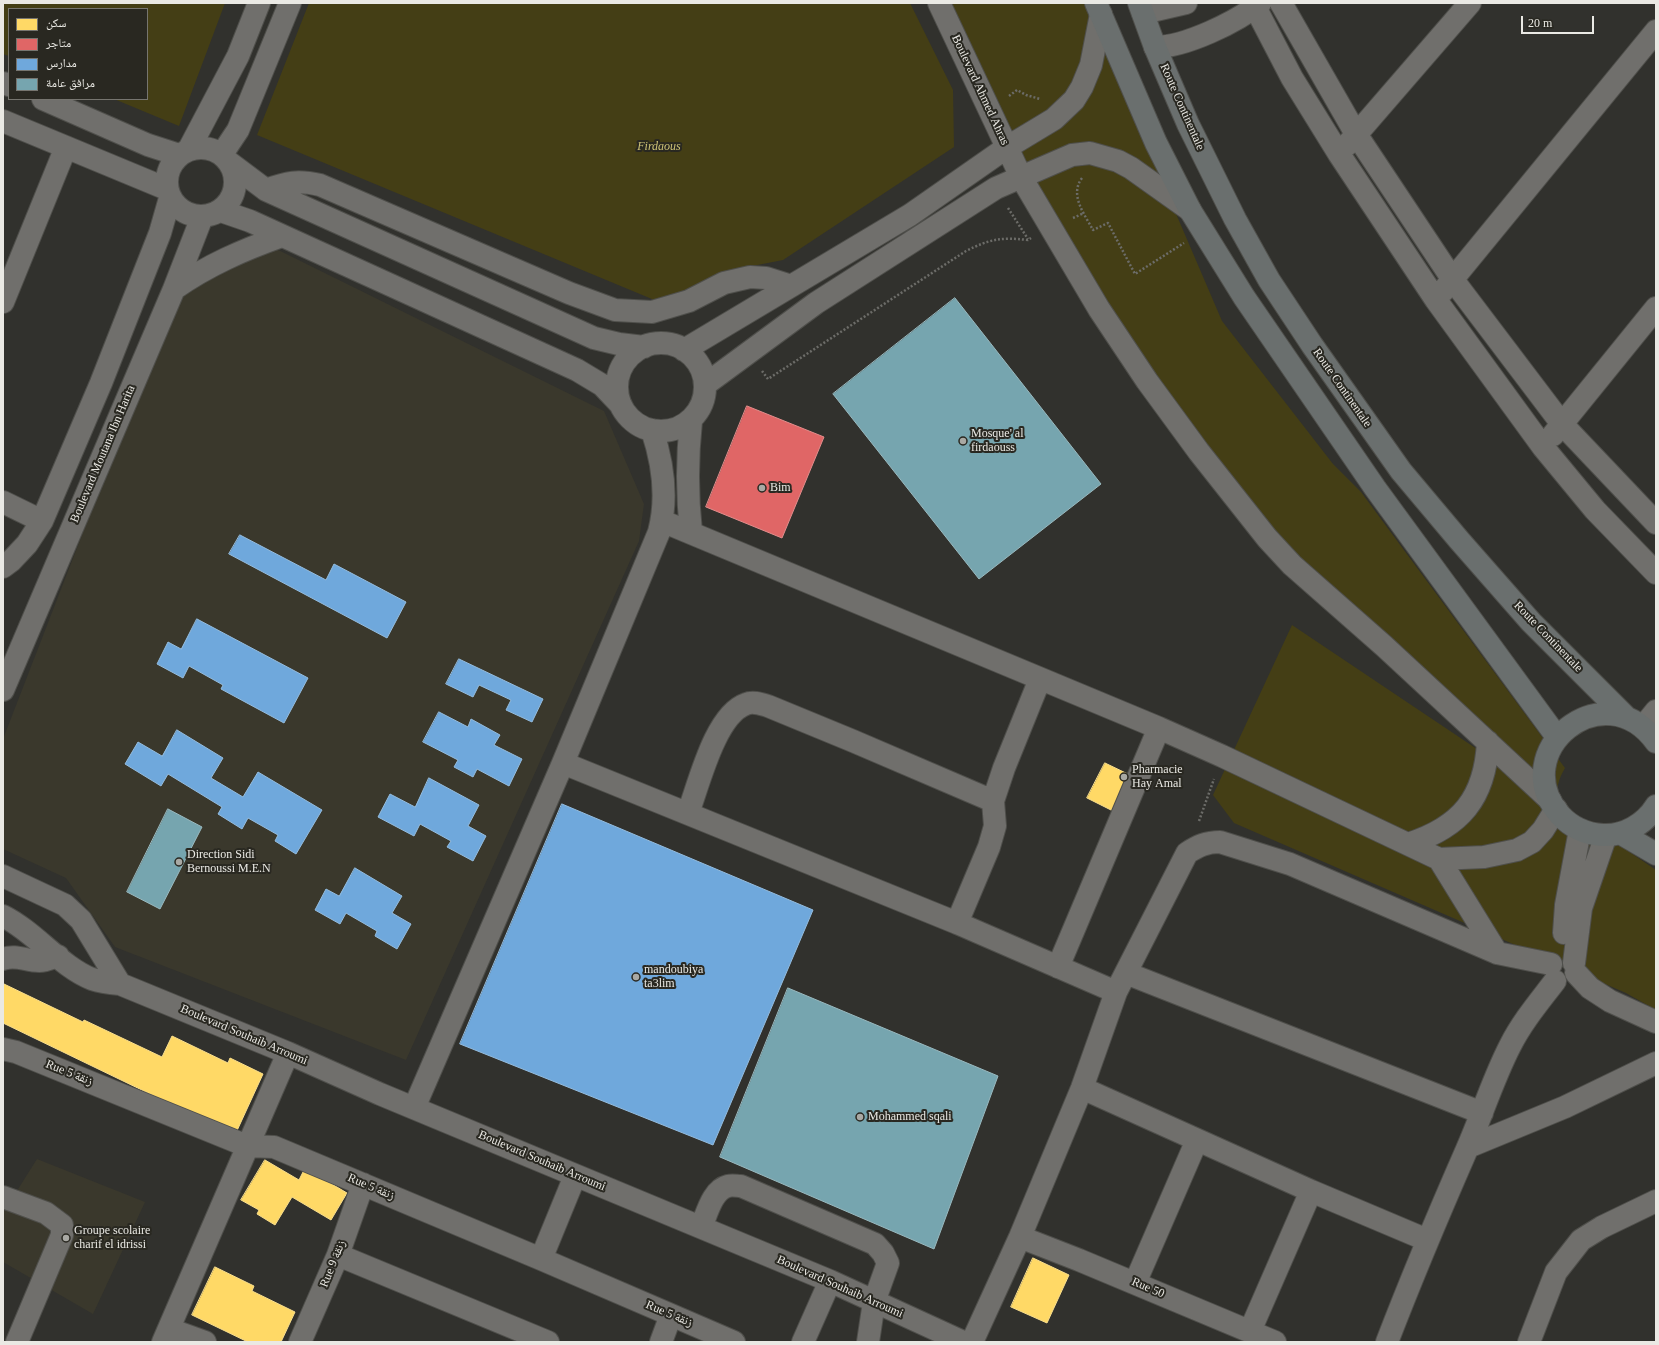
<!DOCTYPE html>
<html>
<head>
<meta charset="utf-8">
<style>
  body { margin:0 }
  #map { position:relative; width:1659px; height:1345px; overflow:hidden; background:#31312d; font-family:"Times New Roman","Noto Naskh Arabic",serif }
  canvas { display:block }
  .frame { position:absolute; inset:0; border:4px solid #eae9e4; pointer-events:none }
  .legend { position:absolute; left:8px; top:8px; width:140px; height:92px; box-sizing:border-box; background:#292821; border:1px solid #76756f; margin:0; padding:5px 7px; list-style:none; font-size:12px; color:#eae9e4 }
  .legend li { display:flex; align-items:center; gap:8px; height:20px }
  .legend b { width:20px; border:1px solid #76756f }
  .scale { position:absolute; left:1521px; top:16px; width:73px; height:18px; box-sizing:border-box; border:2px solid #eae9e4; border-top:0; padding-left:5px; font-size:12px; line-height:14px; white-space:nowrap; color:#eae9e4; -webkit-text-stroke:3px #292821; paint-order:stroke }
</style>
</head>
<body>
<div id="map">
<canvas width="1659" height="1345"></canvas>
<div class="frame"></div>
<ul class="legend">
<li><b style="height:11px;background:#ffd966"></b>سكن</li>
<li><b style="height:11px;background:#e06666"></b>متاجر</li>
<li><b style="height:11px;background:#6fa8dc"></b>مدارس</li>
<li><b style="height:11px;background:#76a5af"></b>مرافق عامة</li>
</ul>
<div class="scale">20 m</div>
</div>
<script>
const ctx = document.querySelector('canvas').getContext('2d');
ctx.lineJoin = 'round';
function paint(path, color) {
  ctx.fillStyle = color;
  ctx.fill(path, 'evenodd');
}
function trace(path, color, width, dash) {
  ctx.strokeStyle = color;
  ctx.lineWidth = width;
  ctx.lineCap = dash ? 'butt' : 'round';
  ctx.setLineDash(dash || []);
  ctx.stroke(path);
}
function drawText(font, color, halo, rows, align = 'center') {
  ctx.font = font + ' "Times New Roman","Noto Naskh Arabic",serif';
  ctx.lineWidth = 4;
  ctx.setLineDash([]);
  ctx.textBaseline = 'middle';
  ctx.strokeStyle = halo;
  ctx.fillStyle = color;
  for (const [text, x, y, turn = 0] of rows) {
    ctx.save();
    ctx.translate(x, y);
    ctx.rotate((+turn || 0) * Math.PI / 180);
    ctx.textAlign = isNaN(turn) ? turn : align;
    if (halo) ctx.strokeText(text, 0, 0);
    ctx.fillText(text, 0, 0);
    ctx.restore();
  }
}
const built = new Path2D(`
  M262,242L604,411L644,504L639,541L406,1060L115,947L66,878L3,849V739L180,282Z
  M37,1159L145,1202L93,1314L3,1262V1213Z`);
const green = new Path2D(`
  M3,3H225L179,126L114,99H147V9H9V56L3,54Z
  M309,3H910L953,90L954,147L783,260L737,269L664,304L257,135Z
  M939,3H1091L1171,202L1222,321L1333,464L1361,492L1565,768C1558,780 1556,789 1557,803L1656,870V1010L1626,993L1234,823L1213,795L1292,625L1541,792L1294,581L1248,527L1145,397L1021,177Z`);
const homes = new Path2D(`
  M1105,763L1132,776L1115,812L1087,798Z
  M4,984L83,1022L84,1020L162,1057L172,1036L228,1063L230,1058L263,1074L235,1135L3,1023Z
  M265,1160L299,1180L305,1168L347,1193L331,1220L292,1197L275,1225L257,1214L259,1210L241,1200Z
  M1033,1258L1069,1275L1047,1323L1011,1307Z
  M215,1267L254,1286L252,1291L295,1312L281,1342H248L192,1315Z`);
const shops = new Path2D(`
  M747,406L824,437L782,538L706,507Z`);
const schools = new Path2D(`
  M240,535L326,580L334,564L406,602L387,638L229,554Z
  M197,619L308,678L284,723L221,689L223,685L189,666L183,678L157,664L168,642L181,649Z
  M459,659L543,699L532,722L506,710L511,700L479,685L473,697L446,684Z
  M439,712L468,727L471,719L500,735L494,745L522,759L509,786L477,769L473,777L454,767L458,760L423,742Z
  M177,730L223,758L211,778L243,797L258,772L322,810L296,854L275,841L278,835L248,818L242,829L218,814L222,807L168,774L161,786L125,764L138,742L162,756Z
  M429,778L479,805L468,826L486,836L473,861L447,847L451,841L420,824L414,836L378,817L390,794L415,807Z
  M562,804L813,910L713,1145L460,1044Z
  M355,868L402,896L392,913L411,924L397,949L375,936L377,931L346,913L340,924L315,910L326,889L339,896Z`);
const public = new Path2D(`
  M955,298L1101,484L979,579L833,394Z
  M168,809L202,827L160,909L127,892Z
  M788,988L998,1076L934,1249L720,1157Z`);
const path = new Path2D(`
  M1009,96L1017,90L1026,95L1040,99
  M1082,178C1069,195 1085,215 1093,230L1108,223L1135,274L1184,243
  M1008,208L1028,239
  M1073,218L1084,213
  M762,371L768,379L966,251C990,239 1001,237 1028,240L1031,238
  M1199,821L1214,779`);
const minor = new Path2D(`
  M939,3L1021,177L1099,309L1147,381L1199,452L1267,538L1292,565L1384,646L1550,800
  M1253,3L1292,78L1339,154L1436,300L1543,447L1595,510L1656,573
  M1281,3L1356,134L1453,280L1562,424L1656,523
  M1143,13L1186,3
  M1155,47C1185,47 1237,22 1260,3
  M3,83L9,85
  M43,99L148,145L179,155
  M3,121L167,189
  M1348,144L1470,3
  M167 182a34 34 0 1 1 68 0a34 34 0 1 1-68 0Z
  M189,149L238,56L259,3
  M222,154L238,130L290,3
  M230,163L266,190L594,338L619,344L644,347
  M266,190C287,182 298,180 320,185L569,293L615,310L652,312L689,301L724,283L750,277L766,278L791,286
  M221,211L250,221L577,370L602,385L621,405
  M174,289C208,265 243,250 282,236
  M1443,291L1656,31
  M3,302L66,147
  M617 387a44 44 0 1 1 88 0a44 44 0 1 1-88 0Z
  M684,350L910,215L1006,148L1054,119L1074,100L1082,87L1091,65L1101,14
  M706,384L816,303L996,188L1072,155L1090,153L1118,161L1131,168L1190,210
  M691,421C687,458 687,495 691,532
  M1553,435L1656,308
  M3,502L42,521
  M662,521L1159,728L1222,756L1439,859L1484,857L1517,850L1532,842L1543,830L1556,809
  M3,567L11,561L27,544L42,521L101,383L160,233L170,198
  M3,690L174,289L202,217
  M1643,727L1656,711
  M563,763L957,923L1116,992
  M688,813C699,784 715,715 746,704C753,701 761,704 768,706L853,741L993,801
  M1408,844C1461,827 1485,798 1488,742
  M1439,859L1497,953
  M3,876L65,905L81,920L120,984
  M3,916C35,932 61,967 92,979C101,982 110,983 120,984L288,1053L380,1094L830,1281L963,1342
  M957,923L989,847L995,826L993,801L1004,768L1040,679
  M1564,933L1566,905L1580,830
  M3,959C16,954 26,961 39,961C46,961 52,958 58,956
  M1574,963L1581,908L1606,835
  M1058,967L1159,728
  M1126,973L1482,1113
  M1576,973L1590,988L1610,1001L1656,1022
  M3,1049L16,1052L247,1146L274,1147L541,1259L734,1342
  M1082,1088L1311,1191L1427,1240
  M414,1108L563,763L659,532C668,498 663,463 652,430
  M1468,1147L1565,1107L1656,1063
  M3,1197L46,1213L62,1225V1235L17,1342
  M701,1227C707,1214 712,1190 728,1186C732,1185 737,1186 741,1186L875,1244L883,1253L888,1263L874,1302L868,1342
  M1020,1237L1079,1260L1275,1342
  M338,1255L548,1342
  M541,1259L575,1176
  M1135,1283L1197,1140
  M169,1329L205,1342
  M1250,1331L1311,1191
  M163,1342L288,1053
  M300,1342L338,1255L363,1184
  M661,1342L671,1315
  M803,1342L830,1281
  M972,1342L1020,1237L1082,1088L1116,992L1187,853C1198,846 1206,842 1220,842L1290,864L1497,953L1551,964
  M1387,1342C1412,1277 1439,1213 1467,1149C1482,1115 1493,1079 1510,1046C1522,1022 1539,1002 1555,981
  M1529,1342L1556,1272L1581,1240L1602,1227L1656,1201`);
const major = new Path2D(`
  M1096,3L1156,143L1190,210L1244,297L1375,488L1557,737
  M1139,3L1155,47L1188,124L1235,219L1269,280L1312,345L1401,471L1459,540L1531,622L1627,718
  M1656,742C1604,670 1505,752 1560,815C1571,827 1586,834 1603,835C1624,836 1645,824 1656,806
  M1620,833L1656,854`);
const markers = [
  [963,441,4,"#a9a9a4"],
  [762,488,4,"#a9a9a4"],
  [1124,777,4,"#a9a9a4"],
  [179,862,4,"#a9a9a4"],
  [636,977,4,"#a9a9a4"],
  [860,1117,4,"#a9a9a4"],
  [66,1238,4,"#a9a9a4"]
];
const streetNames = [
  ["Boulevard Ahmed Ahras",980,90,65],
  ["Route Continentale",1182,107,66],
  ["Route Continentale",1342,388,55],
  ["Boulevard Moutana Ibn Harita",103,454,-67],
  ["Route Continentale",1548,637,46],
  ["Boulevard Souhaib Arroumi",244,1035,23],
  ["Rue 5 زنقة",69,1073,22],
  ["Boulevard Souhaib Arroumi",542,1161,23],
  ["Rue 5 زنقة",371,1187,23],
  ["Rue 9 زنقة",333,1264,-68],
  ["Boulevard Souhaib Arroumi",840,1287,24],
  ["Rue 50",1148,1288,23],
  ["Rue 5 زنقة",669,1314,23]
];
const parkNames = [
  ["Firdaous",659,147]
];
const poiNames = [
  ["Mosque' al",971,434],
  ["firdaouss",971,448],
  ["Bim",770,488],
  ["Pharmacie",1132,770],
  ["Hay Amal",1132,784],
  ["Direction Sidi",187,855],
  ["Bernoussi M.E.N",187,869],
  ["mandoubiya",644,970],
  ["ta3lim",644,984],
  ["Mohammed sqali",868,1117],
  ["Groupe scolaire",74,1231],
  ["charif el idrissi",74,1245]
];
paint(built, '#3a382c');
paint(green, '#443e15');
paint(homes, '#ffd966');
trace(homes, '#f9de8c', 1);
paint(shops, '#e06666');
trace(shops, '#e38d8c', 1);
paint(schools, '#6fa8dc');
trace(schools, '#94bcde', 1);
paint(public, '#76a5af');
trace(public, '#99b9bf', 1);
trace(minor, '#4f4f4b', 24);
trace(major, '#4f4f4b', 24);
trace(path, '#6c6c68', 2.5, [2, 2]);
trace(minor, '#706f6c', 22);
trace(major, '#6a6f6e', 22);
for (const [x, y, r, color] of markers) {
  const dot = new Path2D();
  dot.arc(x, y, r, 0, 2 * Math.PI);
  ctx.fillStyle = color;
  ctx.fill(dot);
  trace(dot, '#292821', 1.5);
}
drawText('12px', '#eae9e4', '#292821', streetNames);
drawText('italic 12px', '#cdc276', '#292821', parkNames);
drawText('12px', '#eae9e4', '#292821', poiNames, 'left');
</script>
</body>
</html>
